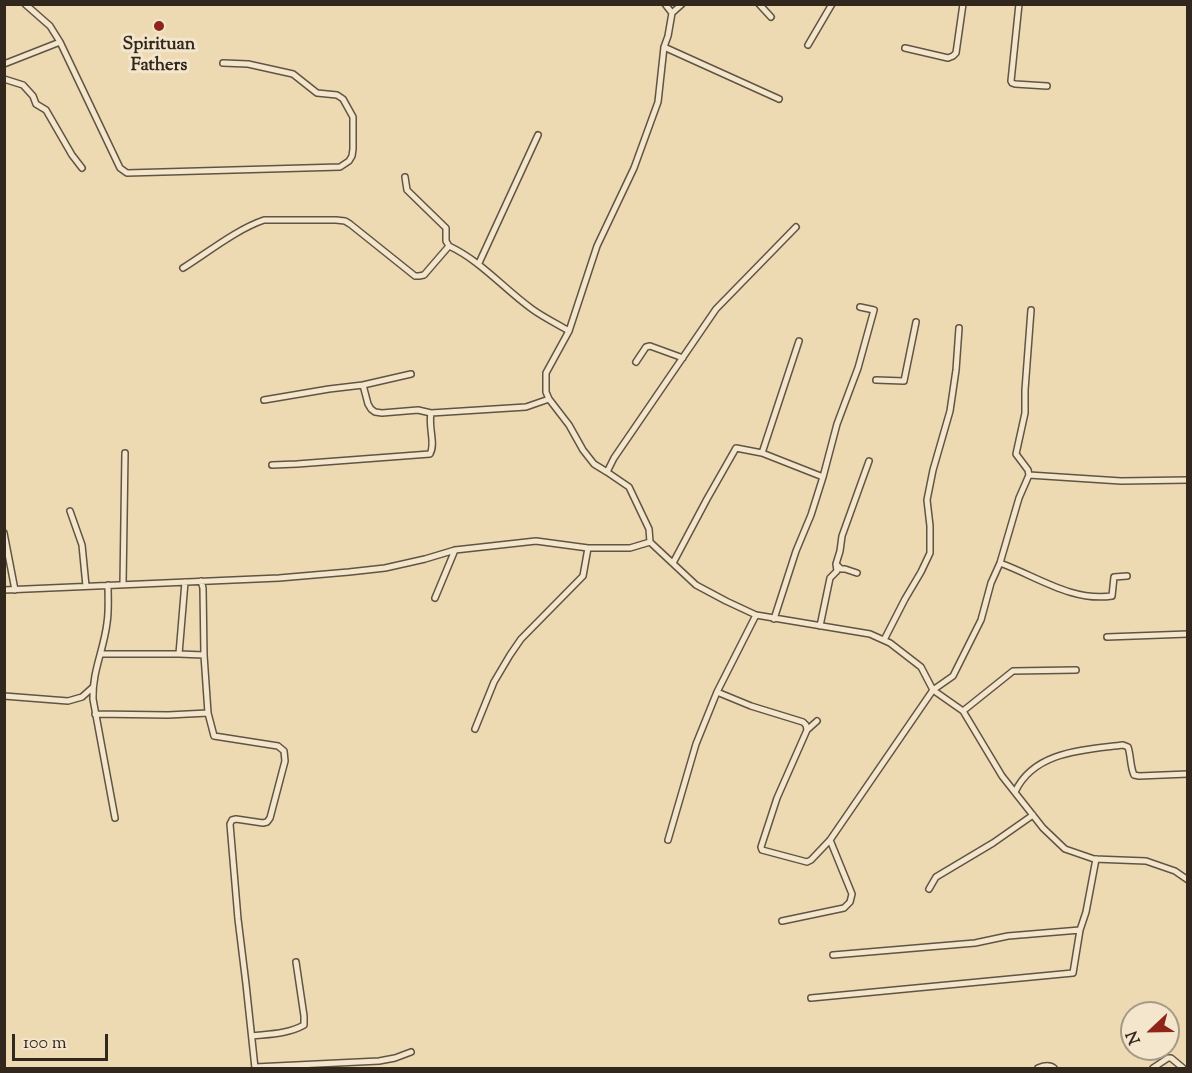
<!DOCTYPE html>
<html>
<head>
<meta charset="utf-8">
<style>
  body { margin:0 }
  #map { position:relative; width:1192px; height:1073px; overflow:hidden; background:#edd9b2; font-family:"Sorts Mill Goudy",serif }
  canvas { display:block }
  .frame { position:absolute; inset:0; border:6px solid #32271d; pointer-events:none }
  .north { position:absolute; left:1120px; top:1001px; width:60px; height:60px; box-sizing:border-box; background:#f3e6cd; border:2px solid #a69a87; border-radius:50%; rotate:248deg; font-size:16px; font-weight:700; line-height:24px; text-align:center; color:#32271d }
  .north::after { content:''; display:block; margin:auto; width:21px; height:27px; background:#8f2418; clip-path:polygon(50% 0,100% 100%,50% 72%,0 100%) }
  .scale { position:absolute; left:12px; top:1034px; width:96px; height:27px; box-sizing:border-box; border:3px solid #32271d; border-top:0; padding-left:8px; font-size:18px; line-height:21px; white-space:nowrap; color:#32271d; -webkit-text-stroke:4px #f3e6cd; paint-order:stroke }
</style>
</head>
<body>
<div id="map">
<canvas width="1192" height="1073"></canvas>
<div class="frame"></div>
<div class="north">N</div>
<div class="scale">100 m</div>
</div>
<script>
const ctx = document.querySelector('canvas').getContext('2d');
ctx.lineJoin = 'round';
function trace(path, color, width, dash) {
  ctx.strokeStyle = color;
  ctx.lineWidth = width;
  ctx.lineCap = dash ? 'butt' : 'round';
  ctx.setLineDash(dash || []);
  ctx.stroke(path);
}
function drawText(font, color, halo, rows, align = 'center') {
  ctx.font = font + ' "Sorts Mill Goudy",serif';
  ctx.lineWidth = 6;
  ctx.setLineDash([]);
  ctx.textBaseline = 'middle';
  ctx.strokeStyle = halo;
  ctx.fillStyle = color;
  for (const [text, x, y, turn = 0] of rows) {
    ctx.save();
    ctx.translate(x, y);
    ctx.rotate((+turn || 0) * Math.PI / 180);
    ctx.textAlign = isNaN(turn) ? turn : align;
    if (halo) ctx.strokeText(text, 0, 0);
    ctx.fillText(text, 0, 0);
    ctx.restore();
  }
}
const minor = new Path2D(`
  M25,4L50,26L60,42L120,168L127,173L340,167L349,161L352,156L353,149V117L343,99L337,95L317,93L293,74L248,64L223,63
  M665,4L672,13
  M759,4L771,17
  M1019,4L1011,81L1012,83L1015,84L1047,86
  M808,45L832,4
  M664,47L779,99
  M905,48L948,58L953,56L956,53L963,4
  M4,64L60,42
  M4,79L23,85L33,96L36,104L46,110L72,155L82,168
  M405,177L407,190L446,228V241L449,246
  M796,227L716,309L614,458L607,472L629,487L649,529L650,542L696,585L726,601L756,615L870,634L890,643L921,667L933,690L963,711L1002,776L1043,828L1065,849L1094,859L1146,861L1175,871L1188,880
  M479,263L538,135
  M183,268C207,253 237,229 264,220H336L345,221L350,224L415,276H419L424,275L449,246C481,261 503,288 532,309C543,317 557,324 569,331
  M636,362L646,347L650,346L683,358
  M876,380L904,381L916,322
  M363,385L411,374
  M264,400L329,389L363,385L368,404L371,409L375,412L382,413L418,410L431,413L526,407L549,399
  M762,453L799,341
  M272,465L297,464L430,454C436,444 428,427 431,413
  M607,472L594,464L583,450L569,425L549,399L546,392V373L569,331L597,246L634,168L658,102L664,47L668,36L672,13L682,4
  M1029,475L1121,481L1188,480
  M70,511L82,545L86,586
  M4,533L15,590
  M673,563L707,499L736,448L762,453L823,477
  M1000,563C1036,576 1072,602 1112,596L1114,577L1127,576
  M836,564L840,551L842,536L869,461
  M201,581L203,588L204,655L208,713
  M123,584L125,453
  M108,585C108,598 109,611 107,623C104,649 92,672 93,699L115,818
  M4,590L279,578L349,572L385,568L425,559L455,550L536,541L588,548H630L650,542
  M435,598L455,550
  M774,619L796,551L811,515L823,477L837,424L858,368L874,310L860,307
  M820,626L830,578L837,571L836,564L841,569H845L857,573
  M1107,637L1188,634
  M884,640L905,599L921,572L930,553V526L927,500L933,470L950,411L956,370L959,328
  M101,654H179L185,582
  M179,654L204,655
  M717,692L751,706L803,722L806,725L807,730L777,798L761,847L762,850L807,862L811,860L830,840L933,690L953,676L981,620L991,583L1000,563L1019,498L1029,475L1028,470L1016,454L1025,413V390L1031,310
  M4,696L68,701L82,697L92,688
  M963,711L1013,671L1076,670
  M95,714L168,715L208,713L214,736L278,746L284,751L285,761L270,818L267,822L263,823L236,819L232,820L230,824L238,919L246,984L255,1068
  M475,729L494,682L510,655L521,639L583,576L588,548
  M807,730L817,721
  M1015,792C1034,751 1084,750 1123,745L1128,747C1131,756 1130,766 1134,775L1139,776L1188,774
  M668,840L696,744L717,692L756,615
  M929,889L936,877L993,843L1033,815
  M782,921L844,908L850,902L852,894L830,840
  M833,955L975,943L1008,936L1080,930
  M811,998L1073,973L1080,930L1086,912L1096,859
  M252,1036C269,1034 288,1034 304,1025V1016L296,962
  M255,1067L379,1061L395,1058L411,1052
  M1038,1068C1043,1066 1049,1064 1054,1068
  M1153,1068L1168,1058H1171L1183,1068`);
const markers = [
  [159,26,6,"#8f2418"]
];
const poiNames = [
  ["Spirituan",159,46],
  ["Fathers",159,67]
];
trace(minor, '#615442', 8);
trace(minor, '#f3e6cd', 5);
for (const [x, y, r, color] of markers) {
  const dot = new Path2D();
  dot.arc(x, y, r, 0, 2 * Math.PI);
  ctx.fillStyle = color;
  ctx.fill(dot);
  trace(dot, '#f3e6cd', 2);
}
drawText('bold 18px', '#32271d', '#f3e6cd', poiNames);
</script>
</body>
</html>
